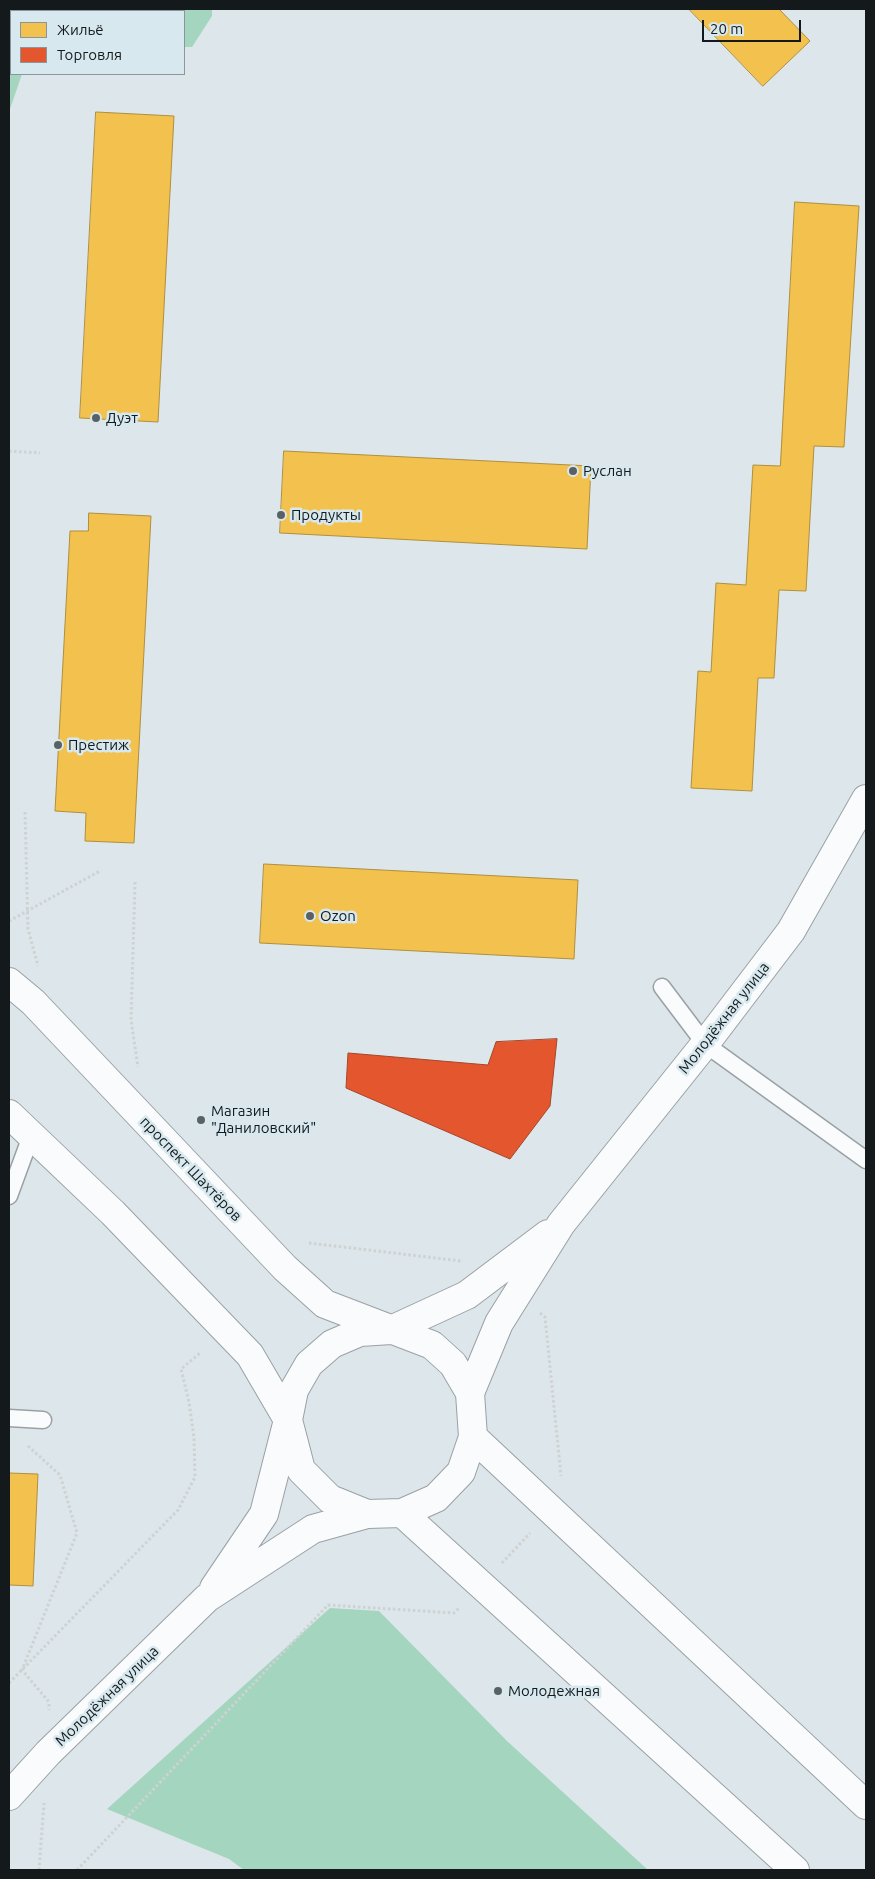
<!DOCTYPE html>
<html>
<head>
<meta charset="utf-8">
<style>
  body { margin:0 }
  #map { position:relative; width:875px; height:1879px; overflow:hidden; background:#dde6ea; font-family:Ubuntu,sans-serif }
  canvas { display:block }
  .frame { position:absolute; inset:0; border:10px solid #141a1c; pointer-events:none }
  .legend { position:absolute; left:10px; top:10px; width:175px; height:65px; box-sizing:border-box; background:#d8e8ef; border:1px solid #8a969b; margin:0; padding:6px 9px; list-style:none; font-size:15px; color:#141a1c }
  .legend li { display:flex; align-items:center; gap:10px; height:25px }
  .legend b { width:25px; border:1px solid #8a969b }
  .scale { position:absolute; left:702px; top:20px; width:99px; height:22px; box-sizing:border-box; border:2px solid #141a1c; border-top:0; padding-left:6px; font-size:15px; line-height:18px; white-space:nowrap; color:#141a1c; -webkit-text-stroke:4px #d8e8ef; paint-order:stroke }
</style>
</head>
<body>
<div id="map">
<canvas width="875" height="1879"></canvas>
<div class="frame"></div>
<ul class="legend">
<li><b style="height:14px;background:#f2c14e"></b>Жильё</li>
<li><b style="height:14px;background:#e4572e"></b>Торговля</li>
</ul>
<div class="scale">20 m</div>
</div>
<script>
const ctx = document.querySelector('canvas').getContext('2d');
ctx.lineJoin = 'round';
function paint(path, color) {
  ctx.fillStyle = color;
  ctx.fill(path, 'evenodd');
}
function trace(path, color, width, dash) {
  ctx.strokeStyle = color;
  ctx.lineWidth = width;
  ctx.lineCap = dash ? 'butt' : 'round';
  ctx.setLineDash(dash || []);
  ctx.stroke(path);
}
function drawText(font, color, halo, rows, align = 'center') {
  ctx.font = font + ' Ubuntu,sans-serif';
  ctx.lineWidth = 5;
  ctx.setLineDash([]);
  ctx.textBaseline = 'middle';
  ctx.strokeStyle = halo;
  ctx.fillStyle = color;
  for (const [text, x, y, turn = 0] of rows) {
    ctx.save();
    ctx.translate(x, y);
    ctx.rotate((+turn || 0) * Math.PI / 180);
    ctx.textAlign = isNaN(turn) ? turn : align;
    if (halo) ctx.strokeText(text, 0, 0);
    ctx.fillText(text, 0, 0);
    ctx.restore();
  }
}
const green = new Path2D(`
  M9,9H212V16L192,47H184V11H11V74H22L9,112Z
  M330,1608L379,1611L507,1741L648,1870H244L229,1859L107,1809Z`);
const homes = new Path2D(`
  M689,9H779L810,41L763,86Z
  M96,112L174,116L158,422L80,418Z
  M795,202L859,206L844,447L814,446L806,591L779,590L774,678H758L752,791L691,788L698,671L711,672L716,583L746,585L753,465L780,466Z
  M284,451L591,466L587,549L280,533Z
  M89,513L151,516L134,843L85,841L86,813L55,811L70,531H88Z
  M264,864L578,880L574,959L260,943Z
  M9,1473L38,1474L33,1586L9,1585Z`);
const shops = new Path2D(`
  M557,1039L550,1106L510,1159L346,1088L348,1053L488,1065L496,1042Z`);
const path = new Path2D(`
  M9,451L40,453
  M25,812L28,929L38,966
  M135,882L131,1020L138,1067
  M9,921L100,871
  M309,1243L461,1261
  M540,1313L545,1317L561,1476
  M28,1446L60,1475L77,1533L22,1670L49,1702V1710
  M502,1563L530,1533
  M9,1683L178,1510L195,1477L194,1438L189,1402L181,1369L200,1353
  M39,1870L44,1803
  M77,1870L328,1605L454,1613L460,1607`);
const service = new Path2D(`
  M662,987L705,1044L866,1160
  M9,1196L31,1136
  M9,1418L43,1420`);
const tertiary = new Path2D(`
  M391,1330L467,1295L548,1234
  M470,1393L499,1323L561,1224L705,1044L791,931L866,799
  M214,1588L264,1514L288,1420
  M9,1796L48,1753L207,1598L313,1529L367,1514`);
const secondary = new Path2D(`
  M9,982L33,1002L285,1268L325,1304L432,1345L453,1364L470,1393L473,1437L461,1472L436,1498L402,1513L367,1514L330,1499L301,1470L288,1420L294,1390L309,1364L332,1344L360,1332L391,1330
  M9,1114L113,1213L250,1355L288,1420
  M473,1437L866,1805
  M402,1513L795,1870`);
const markers = [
  [96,418,5,"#5a6164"],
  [573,471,5,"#5a6164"],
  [281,515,5,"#5a6164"],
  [58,745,5,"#5a6164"],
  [310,916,5,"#5a6164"],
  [201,1120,5,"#5a6164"],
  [498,1691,5,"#5a6164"]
];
const poiNames = [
  ["Дуэт",106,418],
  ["Руслан",583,471],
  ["Продукты",291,515],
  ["Престиж",68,745],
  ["Ozon",320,916],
  ["Магазин",211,1111],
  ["\"Даниловский\"",211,1128],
  ["Молодежная",508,1691]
];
const streetNames = [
  ["Молодёжная улица",724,1018,-52],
  ["проспект Шахтёров",191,1169,46],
  ["Молодёжная улица",107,1696,-44]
];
paint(green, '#a4d5bf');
paint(homes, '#f2c14e');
trace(homes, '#af8f3f', 1);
paint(shops, '#e4572e');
trace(shops, '#a64529', 1);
trace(service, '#9aa1a5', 19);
trace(tertiary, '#9aa1a5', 30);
trace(secondary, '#9aa1a5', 30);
trace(path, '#cfd2d3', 3, [2.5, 2.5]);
trace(service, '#fafbfc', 16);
trace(tertiary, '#fafbfc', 28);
trace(secondary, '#fafbfc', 28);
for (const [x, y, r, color] of markers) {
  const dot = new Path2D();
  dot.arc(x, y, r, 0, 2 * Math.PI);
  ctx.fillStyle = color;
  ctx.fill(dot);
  trace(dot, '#d8e8ef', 2);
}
drawText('15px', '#141a1c', '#d8e8ef', poiNames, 'left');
drawText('15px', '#141a1c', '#d8e8ef', streetNames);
</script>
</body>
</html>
